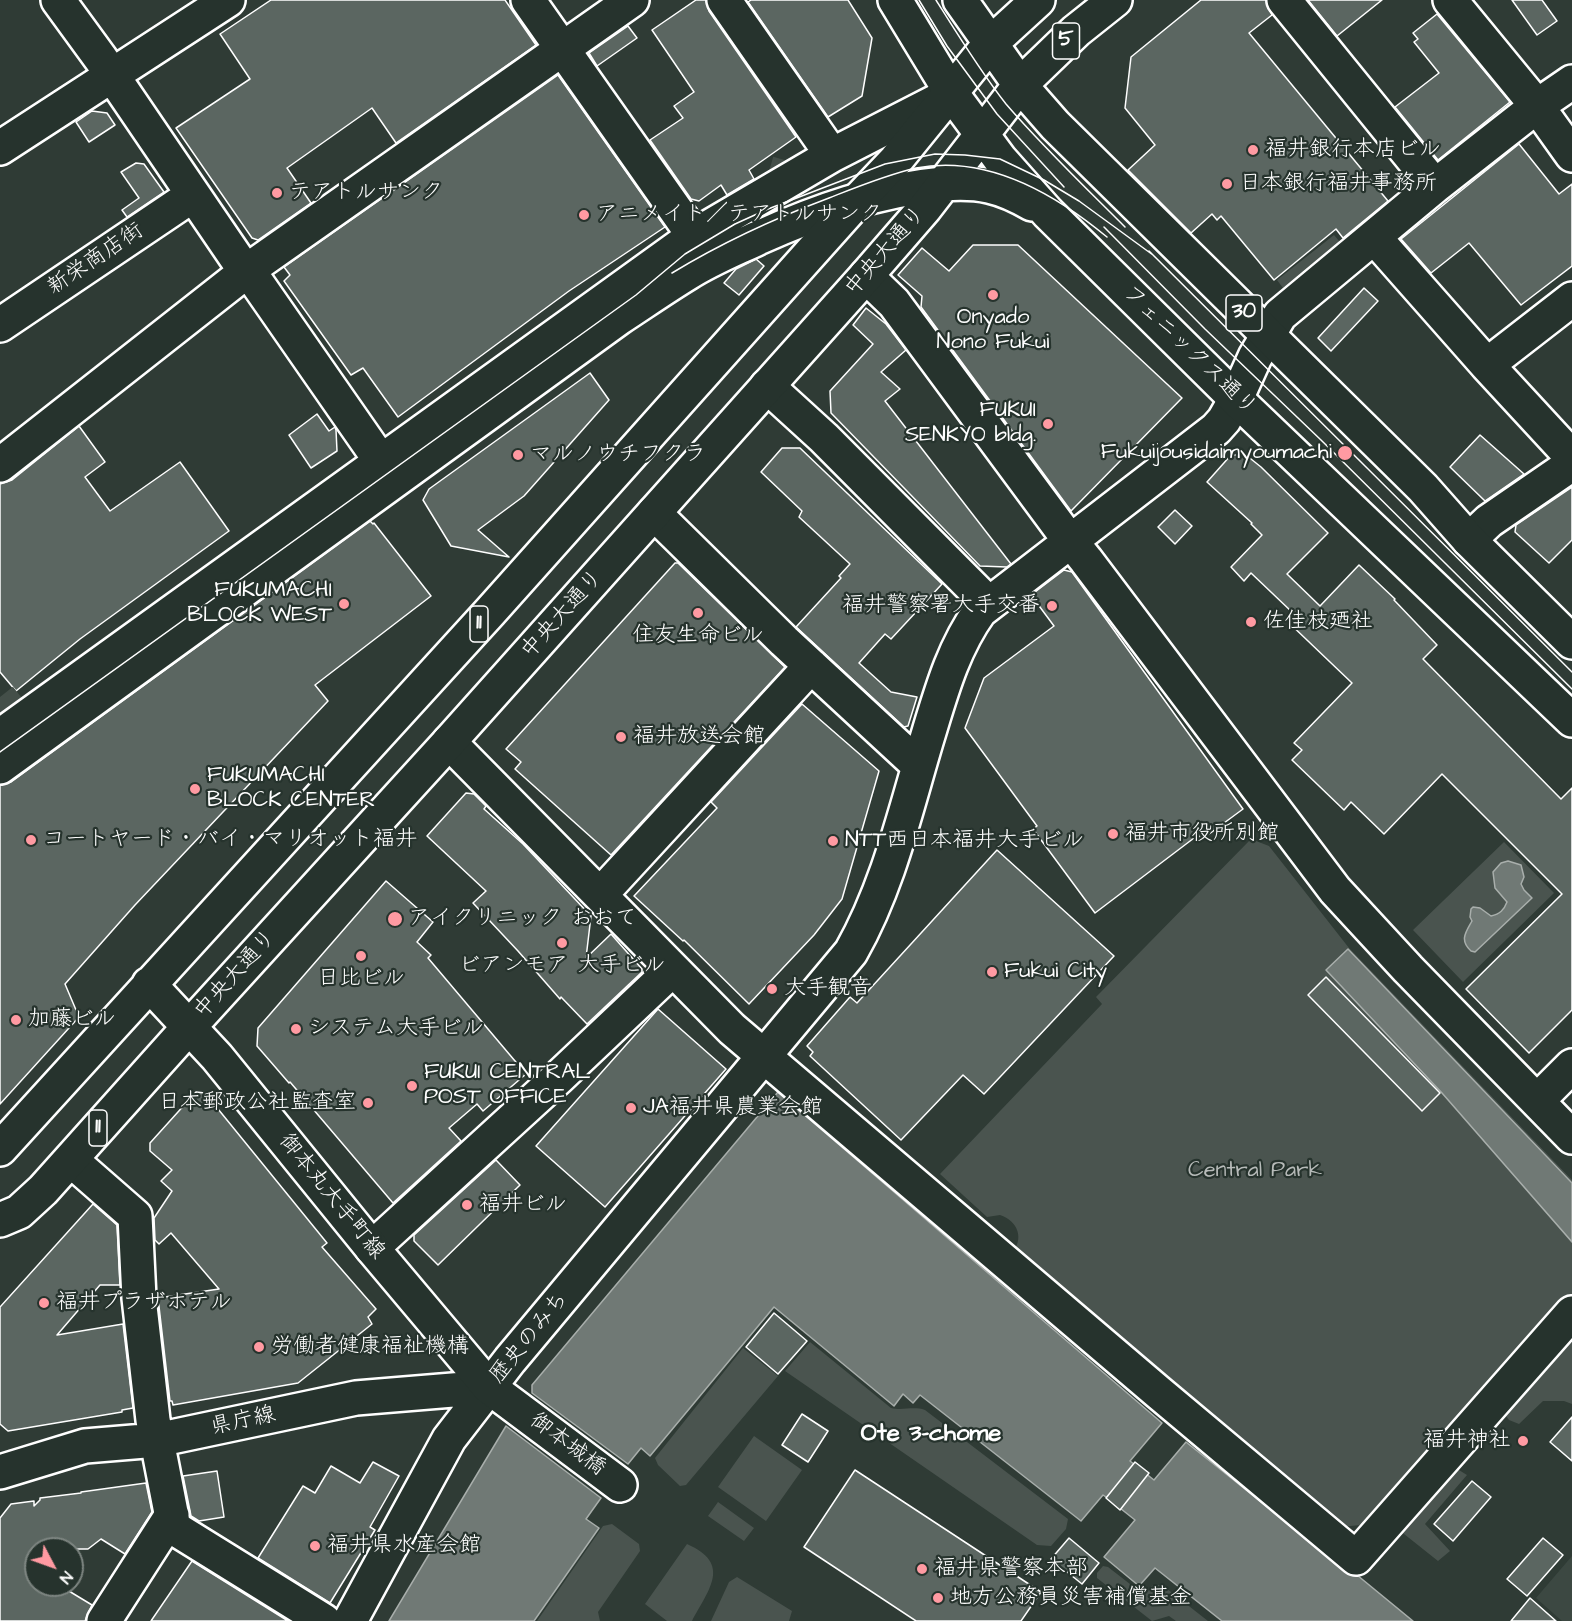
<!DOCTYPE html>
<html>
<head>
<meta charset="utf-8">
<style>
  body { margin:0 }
  #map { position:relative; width:1572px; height:1621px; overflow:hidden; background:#2f3b35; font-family:"Architects Daughter",sans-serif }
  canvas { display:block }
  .north { position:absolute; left:24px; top:1537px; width:60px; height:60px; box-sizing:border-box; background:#26332d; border:2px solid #7d8581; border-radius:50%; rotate:131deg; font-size:16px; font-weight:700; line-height:24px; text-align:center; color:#fff }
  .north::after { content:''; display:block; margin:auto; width:21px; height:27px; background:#ff9aa2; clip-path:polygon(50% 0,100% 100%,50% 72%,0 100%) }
</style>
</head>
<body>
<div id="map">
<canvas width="1572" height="1621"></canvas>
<div class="north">N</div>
</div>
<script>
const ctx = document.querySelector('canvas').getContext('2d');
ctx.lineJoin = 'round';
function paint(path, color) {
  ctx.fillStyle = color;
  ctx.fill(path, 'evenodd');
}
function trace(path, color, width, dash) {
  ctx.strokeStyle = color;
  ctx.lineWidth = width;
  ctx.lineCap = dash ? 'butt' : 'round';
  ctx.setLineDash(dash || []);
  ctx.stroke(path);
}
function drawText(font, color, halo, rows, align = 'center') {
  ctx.font = font + ' "Architects Daughter","Klee One",sans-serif';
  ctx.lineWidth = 4.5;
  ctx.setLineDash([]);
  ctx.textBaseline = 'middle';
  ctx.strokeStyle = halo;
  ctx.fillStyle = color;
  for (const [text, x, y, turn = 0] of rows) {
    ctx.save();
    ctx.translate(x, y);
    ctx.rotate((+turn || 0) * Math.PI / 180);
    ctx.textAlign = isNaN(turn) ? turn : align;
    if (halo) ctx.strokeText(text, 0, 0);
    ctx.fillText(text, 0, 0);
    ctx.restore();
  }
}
const built = new Path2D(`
  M1572,1556V1621H1562L1536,1598Z`);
const green = new Path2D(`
  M1334,235L1340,242L1283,288L1277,280Z
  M1251,839L1269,846L1349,948L1572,1180V1296L1371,1524L1330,1528L1011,1254C1025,1239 1018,1221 1000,1215L987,1217L940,1174L1102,1004L1096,997Z
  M1504,842L1554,893L1463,982L1413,930Z
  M1572,1338V1404L1564,1401H1543L1519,1424L1509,1420L1503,1412Z
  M810,1342L891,1408C903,1411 913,1406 925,1410L1068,1519L1066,1529L1051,1546L1037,1545L785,1371Z
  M743,1348L778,1376L686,1485L680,1486L658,1465L655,1458Z
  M754,1436L802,1470L766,1521L718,1487Z
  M1454,1467L1467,1475L1425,1524L1450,1551L1438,1561L1399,1530Z
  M718,1502L754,1528L744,1541L708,1516Z
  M612,1524L639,1544L640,1551L598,1612L600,1621H537L603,1526Z
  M687,1544C732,1564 709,1589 692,1621H667L645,1604Z
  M1103,1566L1108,1567L1139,1591L1144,1592L1153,1585H1162L1208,1621H1176L1169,1616L1152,1621L1097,1578V1573Z
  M737,1577L792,1611L789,1621H711L729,1582Z`);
const water = new Path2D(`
  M1508,861L1521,865L1524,877L1521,884L1524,890L1532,898L1475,952L1471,951C1459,940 1466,932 1472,921L1470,917L1471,909L1473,907L1480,908L1491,916C1500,914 1504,910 1507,902L1495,888L1493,872L1501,863Z
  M1348,949L1572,1183V1242L1442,1093L1326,970Z
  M778,1092L1162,1423L1130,1461L1154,1480L1186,1442L1340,1565L1357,1575L1413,1621H1222L1155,1568L1139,1586L1104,1557L1135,1520L1106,1497L1103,1495L1081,1521L920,1395L913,1403L903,1394L894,1406L774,1307L650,1456L641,1448L628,1464L532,1393V1385Z
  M506,1426L601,1498L586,1519L599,1528L534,1621H389Z`);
const building = new Path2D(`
  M271,0H505L536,45L396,143L372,108L287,168L311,203L258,240L252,238L176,128L250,79L220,34Z
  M696,0H706L709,11L796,137L749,170L754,179L727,195L721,185L699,201L691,199L650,140L683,118L674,106L694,92L652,30Z
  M751,0H848L872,38L862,96L828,117L748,2Z
  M1201,0H1266L1272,15L1249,33L1388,201L1343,238L1336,229L1274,280L1221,216L1217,220L1212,214L1191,233L1128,170L1155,145L1125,108L1131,57Z
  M1308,0H1382L1337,36Z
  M1512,0H1542L1557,21L1537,35Z
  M1437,14L1510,102L1438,160L1395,107L1439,73L1414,42L1418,39L1413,33Z
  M628,26L637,38L597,66L589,53Z
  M558,75L665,227L569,291L398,417L363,368L351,375L284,281L290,275L284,267Z
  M92,111L107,113L115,125L89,142L76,122Z
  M1519,144L1559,194L1572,184V266L1521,305L1469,243L1431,273L1401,239Z
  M136,163L144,164L164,192L127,217L122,210L139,198L121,172Z
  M973,245H1018L1182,398L1071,511L921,307L922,296L898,275L922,248L949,271Z
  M756,259L764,266L739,295L724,283L736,269Z
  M1364,288L1378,301L1331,351L1318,338Z
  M866,308L886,324L906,350L881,372L900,389L885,401L1011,564L1007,567L980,566L831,413L830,391L873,344L853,325Z
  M590,373L609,400L524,496L478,530L509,557L451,546L423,500L429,489Z
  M317,414L329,431L335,427L336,430L337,451L311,468L289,435Z
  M79,426L105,462L85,477L110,511L180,462L229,531L80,639L16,691L0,672V484L12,480Z
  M1480,435L1524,474L1485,501L1450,467Z
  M782,448H800L942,584L891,639L885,634L859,663L891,692L917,697L908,726L904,727L796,627L841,578L839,576L850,564L799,517L802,511L761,472Z
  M1231,455H1246L1261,467L1328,533L1287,574L1320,606L1359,565L1395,599L1394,600L1437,645L1423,659L1561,799L1572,788V1010L1529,1053L1466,989L1562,894L1442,774L1384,834L1351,802L1344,810L1292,760L1302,750L1294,743L1352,683L1286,620L1293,613L1251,573L1244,581L1231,567L1262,535L1251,524L1252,523L1207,482Z
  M1572,487V540L1549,563L1515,532L1516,525Z
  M1175,510L1192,526L1175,544L1158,527Z
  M370,521L373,524L374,523L431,596L315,685L328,701L135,905L65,984L79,1017L0,1104V785L11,782Z
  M675,563H678L785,667L611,855L515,769L521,762L506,749Z
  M1064,570L1072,572L1243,809L1201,840L1198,835L1095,913L1033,829L1037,826L965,728L984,678L1054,626L1031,595Z
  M802,704L879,771L842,899L814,935L749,1004L684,940L683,941L634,896L717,808L711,802Z
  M466,793L474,794L486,806L484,809L523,844L591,916L586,958L611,934L642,969V972L587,1024L561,997L560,999L518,951L473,903L486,891L427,836Z
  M997,850L1114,956L984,1094L963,1075L901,1140L810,1056L813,1052L807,1046L850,997L857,1003Z
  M386,881L433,922L417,942L431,955L428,958L526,1074L483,1111L477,1104L449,1128L461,1141L393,1203L290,1082L289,1083L257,1046L258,1028Z
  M1326,977L1440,1093L1422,1111L1308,995Z
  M658,1009L726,1069L605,1207L536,1146Z
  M196,1092L205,1093L327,1243L322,1247L376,1309L368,1317L372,1324L298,1383L173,1405L172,1401H170L158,1298L219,1289L171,1233L159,1244L155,1240L154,1218L172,1191L161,1181L172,1170L150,1151V1143Z
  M496,1160L520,1185L438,1265L414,1241V1235Z
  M93,1204L117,1225L120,1285H100L57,1335L123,1324L133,1408L122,1410V1412L8,1431L0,1424V1307Z
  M774,1313L807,1341L778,1374L746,1347Z
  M802,1414L828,1431L808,1462L782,1445Z
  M1572,1417V1461L1550,1442Z
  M373,1462L399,1476L370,1527L375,1530L330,1603L258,1558L303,1486L315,1493L331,1466L360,1483Z
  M1135,1462L1149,1473L1120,1510L1106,1498Z
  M855,1470L1041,1592L1021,1621H916L804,1547Z
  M217,1471L224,1517L199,1521L191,1516L183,1476Z
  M1472,1481L1491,1497L1453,1541L1434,1524Z
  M146,1483L152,1512L125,1554L101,1539L88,1549H36V1585H59L92,1605L85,1621H0V1518L11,1504L34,1501V1506L40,1500V1498L81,1493V1492Z
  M1069,1538L1099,1563L1082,1584L1051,1559Z
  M1543,1538L1563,1555L1527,1596L1507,1579Z
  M192,1561L288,1621H151Z
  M1530,1598L1556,1621H1511Z`);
const minorTunnel = new Path2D(`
  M780,193L792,151
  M0,697L19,721`);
const minor = new Path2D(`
  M58,0L101,59L237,259L248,270L394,480
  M528,0L694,236
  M724,0L832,155
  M1284,0L1435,186
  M1450,0L1537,106L1572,155
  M0,148L228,0
  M1374,237L1487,365L1572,457
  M866,276L894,303L1061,529L1086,560L1335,890L1408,969L1572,1137
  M0,325L193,195
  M1487,365L1572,299
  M767,386L824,438L988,603
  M0,465L248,270L632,0
  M654,513L784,641L918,765
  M1469,540L1489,521L1572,464
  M0,736L694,236L832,155L949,95
  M449,742L732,1029L1158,1392L1356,1558L1572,1313
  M0,767L619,318C642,303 665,287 688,273C710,259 735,249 758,238C818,211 877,190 943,184
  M600,895L811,666
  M1537,1101L1572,1066
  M71,1160L135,1216L139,1298L153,1420L174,1528L324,1621
  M372,1248L559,1077L672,970
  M0,1472L85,1446L157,1440L356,1398L489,1387
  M104,1621L172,1515
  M350,1621L449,1439L510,1360L851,952C890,883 906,807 929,732C942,689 954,647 980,611L1216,429L1224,420L1236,399L1255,357L1280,315L1435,186L1537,106L1572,82`);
const major = new Path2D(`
  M895,0L952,94L1000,159L1048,213L1236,399L1572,720
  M960,0L1020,85L1055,125L1423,488L1469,540L1572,642
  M943,184C979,181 1001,186 1032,204
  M149,984L217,1057L372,1248L489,1387L620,1485
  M0,1149L490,612L859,199L896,160L990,44L1038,0
  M0,1220L19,1212L43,1190L189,1027L449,742L866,276L925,208L1020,85L1076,31L1115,0`);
const tram = new Path2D(`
  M919,0L947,46L997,114L1064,187
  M936,0C958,35 980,71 1006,104C1043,147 1085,187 1125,227
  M1104,227L1205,329L1321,440L1572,689
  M1149,251L1572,672
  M672,273C723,242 773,219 829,198C857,187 886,175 916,168C987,154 1054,193 1107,237
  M0,752L636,295L685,254L735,224L768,209L885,164L935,154L965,155L1000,159L1044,180L1079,201L1153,255`);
const markers = [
  [1253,150,6,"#ff9aa2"],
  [1227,184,6,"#ff9aa2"],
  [277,193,6,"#ff9aa2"],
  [584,215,6,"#ff9aa2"],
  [993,295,6,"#ff9aa2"],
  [1048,424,6,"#ff9aa2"],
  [1345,453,8,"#ff9aa2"],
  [518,455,6,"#ff9aa2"],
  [344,604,6,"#ff9aa2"],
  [1052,606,6,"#ff9aa2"],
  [698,613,6,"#ff9aa2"],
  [1251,622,6,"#ff9aa2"],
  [621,737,6,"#ff9aa2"],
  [195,789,6,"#ff9aa2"],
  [1113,834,6,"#ff9aa2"],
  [31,840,6,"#ff9aa2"],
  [833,841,6,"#ff9aa2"],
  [395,919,8,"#ff9aa2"],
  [562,943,6,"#ff9aa2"],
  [361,956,6,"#ff9aa2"],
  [992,972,6,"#ff9aa2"],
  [772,989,6,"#ff9aa2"],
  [16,1020,6,"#ff9aa2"],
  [296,1029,6,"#ff9aa2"],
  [412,1086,6,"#ff9aa2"],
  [368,1103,6,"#ff9aa2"],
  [631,1108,6,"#ff9aa2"],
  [467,1205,6,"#ff9aa2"],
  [44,1303,6,"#ff9aa2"],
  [259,1347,6,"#ff9aa2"],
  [1523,1441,6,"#ff9aa2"],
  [315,1546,6,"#ff9aa2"],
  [922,1569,6,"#ff9aa2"],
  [938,1598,6,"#ff9aa2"]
];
const shields = [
  [1066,41,27],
  [1244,313,36],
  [479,624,18],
  [98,1128,18]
];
const shieldNames = [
  ["5",1066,41],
  ["30",1244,313],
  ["11",479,624],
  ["11",98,1128]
];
const poiNames = [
  ["福井銀行本店ビル",1265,150],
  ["日本銀行福井事務所",1239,184],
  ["テアトルサンク",289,193],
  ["アニメイト／テアトルサンク",596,215],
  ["Onyado",993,318,"center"],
  ["Nono Fukui",993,343,"center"],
  ["FUKUI",1036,411,"right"],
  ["SENKYO bldg.",1036,436,"right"],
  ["Fukuijousidaimyoumachi",1332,453,"right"],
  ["マルノウチフクラ",530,455],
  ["FUKUMACHI",332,591,"right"],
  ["BLOCK WEST",332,616,"right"],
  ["福井警察署大手交番",1040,606,"right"],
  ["佐佳枝廼社",1263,622],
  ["住友生命ビル",698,636,"center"],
  ["福井放送会館",633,737],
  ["FUKUMACHI",207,776],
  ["BLOCK CENTER",207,801],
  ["福井市役所別館",1125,834],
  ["コートヤード・バイ・マリオット福井",43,840],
  ["NTT西日本福井大手ビル",845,841],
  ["アイクリニック おおて",408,919],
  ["ビアンモア 大手ビル",562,966,"center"],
  ["Fukui City",1004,972],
  ["日比ビル",361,979,"center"],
  ["大手観音",784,989],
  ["加藤ビル",28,1020],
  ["システム大手ビル",308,1029],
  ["FUKUI CENTRAL",424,1073],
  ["POST OFFICE",424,1098],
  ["日本郵政公社監査室",356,1103,"right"],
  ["JA福井県農業会館",643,1108],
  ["福井ビル",479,1205],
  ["福井プラザホテル",56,1303],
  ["労働者健康福祉機構",271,1347],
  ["福井神社",1511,1441,"right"],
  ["福井県水産会館",327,1546],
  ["福井県警察本部",934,1569],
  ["地方公務員災害補償基金",950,1598]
];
const streetNames = [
  ["中央大通り",886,252,-49],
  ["新栄商店街",96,260,-34],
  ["フェニックス通り",1189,351,44],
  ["中央大通り",563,615,-48],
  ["中央大通り",236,975,-48],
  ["御本丸大手町線",331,1197,51],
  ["歴史のみち",530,1338,-51],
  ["県庁線",243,1422,-12],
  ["御本城橋",567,1445,37]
];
const parkNames = [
  ["Central Park",1255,1171]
];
const neighbourhoodNames = [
  ["Ote 3-chome",931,1435]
];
paint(built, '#3c4842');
paint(green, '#4a544f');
paint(water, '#707975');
trace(water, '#a9afac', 1.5);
paint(building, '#5b6661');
trace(building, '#fff', 1.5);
trace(minorTunnel, '#444f49', 33, [33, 16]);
trace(minor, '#fff', 38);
trace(major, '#fff', 38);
trace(minor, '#26332d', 33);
trace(major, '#26332d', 33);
trace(tram, '#fff', 1.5);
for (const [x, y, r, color] of markers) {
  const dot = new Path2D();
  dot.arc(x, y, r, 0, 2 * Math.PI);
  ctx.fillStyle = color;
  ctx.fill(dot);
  trace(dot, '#26332d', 2);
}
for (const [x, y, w] of shields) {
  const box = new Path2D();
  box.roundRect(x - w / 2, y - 18, w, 36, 4.5);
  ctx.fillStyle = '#26332d';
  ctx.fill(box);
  trace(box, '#fff', 1.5);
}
drawText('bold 21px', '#fff', null, shieldNames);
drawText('22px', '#fff', '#26332d', poiNames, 'left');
drawText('22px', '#fff', '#26332d', streetNames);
drawText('22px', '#b7bbb9', '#26332d', parkNames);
drawText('bold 24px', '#fff', '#26332d', neighbourhoodNames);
</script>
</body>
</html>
